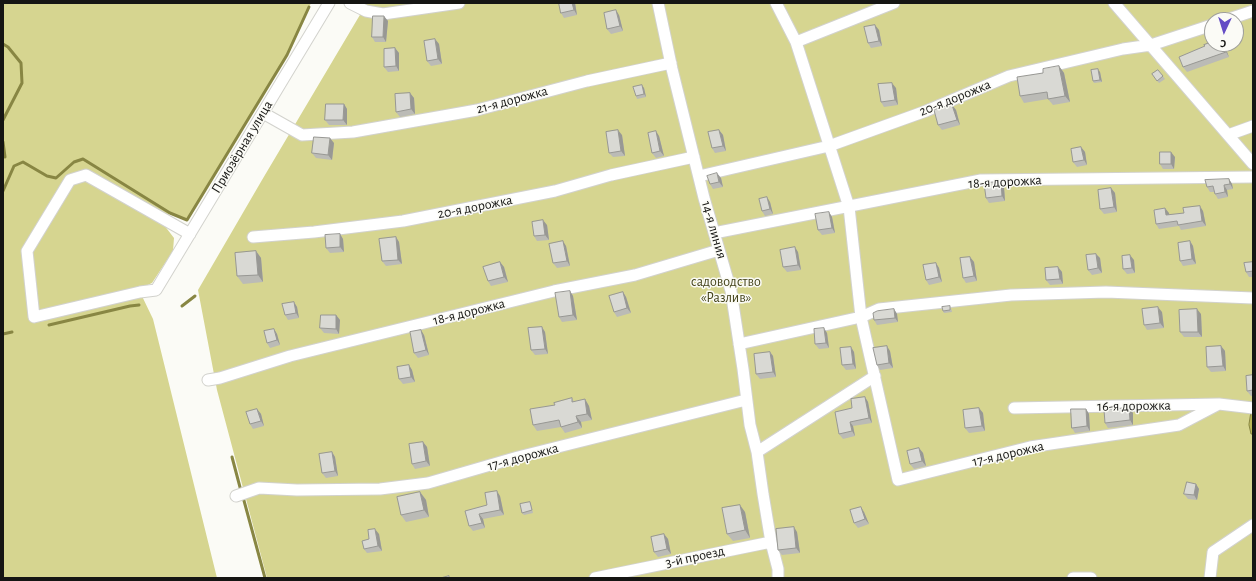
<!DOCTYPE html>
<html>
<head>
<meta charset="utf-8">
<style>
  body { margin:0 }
  #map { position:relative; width:1256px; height:581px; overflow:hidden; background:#fbfbf6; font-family:"Alegreya Sans",sans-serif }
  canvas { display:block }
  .frame { position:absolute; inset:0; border:4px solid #151513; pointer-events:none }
  .north { position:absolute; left:1204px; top:12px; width:40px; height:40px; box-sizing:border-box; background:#fbfbf6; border:1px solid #9f9f9b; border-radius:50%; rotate:184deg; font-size:11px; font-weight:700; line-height:16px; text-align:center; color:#151513 }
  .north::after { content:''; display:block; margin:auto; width:14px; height:18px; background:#644cc5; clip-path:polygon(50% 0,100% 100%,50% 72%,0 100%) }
</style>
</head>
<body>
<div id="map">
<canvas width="1256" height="581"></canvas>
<div class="frame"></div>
<div class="north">С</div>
</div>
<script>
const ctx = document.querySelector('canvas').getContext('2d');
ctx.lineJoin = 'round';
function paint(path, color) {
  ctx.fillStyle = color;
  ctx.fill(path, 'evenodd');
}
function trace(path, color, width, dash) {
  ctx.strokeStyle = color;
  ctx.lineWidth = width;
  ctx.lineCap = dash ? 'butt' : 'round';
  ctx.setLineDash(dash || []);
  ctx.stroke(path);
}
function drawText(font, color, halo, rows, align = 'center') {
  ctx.font = font + ' "Alegreya Sans",sans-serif';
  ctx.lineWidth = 3;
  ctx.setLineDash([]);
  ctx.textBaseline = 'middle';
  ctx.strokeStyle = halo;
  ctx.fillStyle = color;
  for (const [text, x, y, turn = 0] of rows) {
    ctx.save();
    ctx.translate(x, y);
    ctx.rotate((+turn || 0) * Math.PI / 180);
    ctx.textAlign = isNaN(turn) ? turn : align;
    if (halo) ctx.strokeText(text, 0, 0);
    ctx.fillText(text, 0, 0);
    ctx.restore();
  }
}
const green = new Path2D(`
  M3,3H311L287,55L187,220L170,213L164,225L174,238L173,251L152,283L141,288L140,292L153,319L217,578H3Z
  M367,3H1253V578H267L217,390L198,290L262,180ZM1212,20H1236V44H1212Z`);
const water = new Path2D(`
  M1251,414H1253V434H1251L1249,425Z`);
const stream = new Path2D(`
  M3,44L8,47L21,63L22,83L3,120
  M3,142L5,157
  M3,191L14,166L23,162L47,176L56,178L74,162L83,159L170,213L187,220L287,55L309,7
  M182,306L195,296
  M49,325L130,306L139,305
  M3,334L12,332
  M232,457L241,491
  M243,497L265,578`);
const minor = new Path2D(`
  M350,3L366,11L383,14L459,3
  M658,3L672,69L704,198L731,291L743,369L750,425L757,452L763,494L771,542L778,569V578
  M776,3L796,42L849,207L861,317L898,480L1030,447L1179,425L1219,404
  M1114,3L1253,164
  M1226,20L1253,11
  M796,42L894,3
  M263,113L302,135L353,132L477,110L587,81L671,63
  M1228,135L1253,126
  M699,176L829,146L926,111L1009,76L1123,49L1151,45L1212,25
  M714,233L981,180L1253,177
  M190,234L86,175L70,180L27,251L34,317L140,292L156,290L323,13L329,3
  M253,237L314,232L403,221L555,191L611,175L694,157
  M739,344L861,317L879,309L1011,295L1106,292L1253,298
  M208,380L220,378L290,356L554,291L635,275L719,250
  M1014,408L1219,404L1253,408
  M757,452L875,376
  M236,496L259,488L297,490L380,489L428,483L518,457L746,400
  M595,578L771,542
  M1073,578H1091
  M1210,578L1213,552L1253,525`);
const wall = new Path2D(`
  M575,3L577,15L564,18L561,13Z
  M619,15L623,31L611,34L607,29Z
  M388,21L386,42H375L372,37Z
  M879,30L882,46L871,48L868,43Z
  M435,39L439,44L442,64L431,66L427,61Z
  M1224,44L1229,57L1187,72L1183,67Z
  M395,48L399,53V71L388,72L384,67Z
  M1059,66L1064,73L1070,102L1053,105L1048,99L1024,103L1020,96L1043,73Z
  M1158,70L1165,79L1159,83L1152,74Z
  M1100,72L1102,82L1094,83L1093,81Z
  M644,88L646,97L637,99L636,96Z
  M896,88L898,105L884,107L881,102Z
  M410,93L414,98L415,114L400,117L396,112Z
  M344,104L347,109V125H329L325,120Z
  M952,105L956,110L960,125L942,130L938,125Z
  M719,130L723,135L726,151L715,153L712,148Z
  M622,135L625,156L613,157L609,153Z
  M659,136L664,156L656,158L652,153Z
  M334,143L332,160L316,158L312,153Z
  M1081,147L1085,152L1087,165L1077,167L1073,162Z
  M1175,157L1174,169H1163L1160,164Z
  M721,178L723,187L713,189L710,184Z
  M1229,179L1232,184L1233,189L1227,190L1228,197L1218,199L1215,194L1214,192H1210L1207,187Z
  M1001,182L1004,187L1005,201L989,203L986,198Z
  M1111,188L1115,193L1117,212L1104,214L1100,209Z
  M770,202L773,214L765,216L762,211Z
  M1203,211L1206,226L1181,230L1179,226L1159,229L1156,224L1169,213V215Z
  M829,212L832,217L835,233L822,235L818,230Z
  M547,225L549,240L537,241L534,236Z
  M340,234L343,239L344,252L330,253L326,248Z
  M396,237L399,242L402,264L386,266L382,261Z
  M1190,241L1193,246L1196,264L1183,266L1180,261Z
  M566,246L570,266L557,268L553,263Z
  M256,251L261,258L263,282L243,284L237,276Z
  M798,252L801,270L787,272L783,267Z
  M1096,254L1100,258L1102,273L1092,275L1088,270Z
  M970,257L974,262L977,281L966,283L963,278Z
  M1134,260L1135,273L1127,274L1123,269Z
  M500,262L504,267L508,282L491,286L488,281Z
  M1253,262V277H1249L1246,272Z
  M936,263L939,268L942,282L929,285L926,280Z
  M1058,267L1062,272L1063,284L1050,285L1046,280Z
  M570,291L573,296L577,320L562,322L559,317Z
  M623,292L626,297L631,313L617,317L614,312Z
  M294,302L297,307L299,318L288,320L285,315Z
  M951,308L952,312L944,313L943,311Z
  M894,309L897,314L898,322L877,325L874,320Z
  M1162,312L1164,328L1147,330L1144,325Z
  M1201,314L1202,337H1184L1180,332Z
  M336,315L340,320L339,334L324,333L320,328Z
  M542,327L545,332L548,354L535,355L531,350Z
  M274,329L277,334L280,345L270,348L267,343Z
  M827,333L829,348L819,349L815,344Z
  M424,335L429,355L418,358L414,353Z
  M1221,346L1225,351L1226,371L1211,372L1207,367Z
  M851,347L854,352L856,369L846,370L842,365Z
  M890,351L893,368L880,370L877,365Z
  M770,352L773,356L776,377L760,379L756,374Z
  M409,365L412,370L415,382L403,384L399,379Z
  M1253,375V396H1251L1247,391Z
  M865,397L868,402L872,423L853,426L855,436L843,439L839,434L852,408Z
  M572,398L574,402L585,399L589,406L592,420L581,422L582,428L565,433L561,427L537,431L533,425L555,405Z
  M979,408L983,413L985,431L969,433L965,428Z
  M257,409L261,414L264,426L253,429L250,424Z
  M1086,409L1089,414L1090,431L1075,433L1072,428Z
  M1133,413V425L1108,428L1105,423Z
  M423,442L427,447L430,466L415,469L412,464Z
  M919,448L923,453L926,466L914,469L910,464Z
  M332,452L335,457L338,476L326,478L322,473Z
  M1196,484L1199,489L1197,500L1188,499L1184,494Z
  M420,492L426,500L429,517L406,522L401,515Z
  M500,496L504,515L483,519L485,528L473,531L469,526L487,505Z
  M530,502L531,504L533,513L524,515L522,513Z
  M745,512L750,538L733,541L727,534Z
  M864,512L869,524L858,528L854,523Z
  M797,532L800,553L782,555L778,550Z
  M379,534L382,551L367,553L364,549L369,539Z
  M664,534L668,539L671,554L658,557L654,552Z`);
const shadedWall = new Path2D(`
  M572,3H575L577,15L574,10Z
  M616,10L619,15L623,31L620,26Z
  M384,16L388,21L386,42L383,37Z
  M875,25L879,30L882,46L879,41Z
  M435,39L439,44L442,64L438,59Z
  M1223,44H1224L1229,57L1226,52Z
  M395,48L399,53V71L396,66Z
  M1059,66L1064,73L1070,102L1065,96Z
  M1098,69L1100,72L1102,82L1100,80Z
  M892,83L896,88L898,105L895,100Z
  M642,85L644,88L646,97L644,94Z
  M410,93L414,98L415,114L411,109Z
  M344,104L347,109V125L343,120Z
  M952,105L956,110L960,125L957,120Z
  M618,130L622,135L625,156L621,151Z
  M719,130L723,135L726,151L723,146Z
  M656,131L659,136L664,156L660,151Z
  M330,138L334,143L332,160L328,155Z
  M1081,147L1085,152L1087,165L1084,160Z
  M1171,152L1175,157L1174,169L1171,164Z
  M717,173L721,178L723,187L719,182Z
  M1229,179L1232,184L1233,189L1230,184Z
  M1001,182L1004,187L1005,201L1002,196Z
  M1224,185L1227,190L1228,197L1225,192Z
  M1111,188L1115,193L1117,212L1114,207Z
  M767,197L770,202L773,214L770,209Z
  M1200,206L1203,211L1206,226L1202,221Z
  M1165,208L1169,213L1170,220L1166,215Z
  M829,212L832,217L835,233L832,228Z
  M543,220L547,225L549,240L545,235Z
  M340,234L343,239L344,252L340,247Z
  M396,237L399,242L402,264L398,260Z
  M563,241L566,246L570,266L567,261Z
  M1190,241L1193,246L1196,264L1192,259Z
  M795,247L798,252L801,270L798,265Z
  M256,251L261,258L263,282L258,275Z
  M1096,254L1100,258L1102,273L1098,268Z
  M1130,255L1134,260L1135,273L1132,268Z
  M970,257L974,262L977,281L974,276Z
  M500,262L504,267L508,282L504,277Z
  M936,263L939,268L942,282L939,277Z
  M1058,267L1062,272L1063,284L1060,279Z
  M570,291L573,296L577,320L573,315Z
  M623,292L626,297L631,313L627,308Z
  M294,302L297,307L299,318L296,313Z
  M1158,307L1162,312L1164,328L1160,323Z
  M894,309L897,314L898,322L895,318Z
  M1197,309L1201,314L1202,337L1198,332Z
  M336,315L340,320L339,334L336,329Z
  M542,327L545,332L548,354L545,349Z
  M824,328L827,333L829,348L826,343Z
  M274,329L277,334L280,345L277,340Z
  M421,330L424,335L429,355L426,350Z
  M887,346L890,351L893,368L889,363Z
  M1221,346L1225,351L1226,371L1223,366Z
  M851,347L854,352L856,369L853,364Z
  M770,352L773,356L776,377L773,372Z
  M409,365L412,370L415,382L411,377Z
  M865,397L868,402L872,423L869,418Z
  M585,399L589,406L592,420L587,414Z
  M979,408L983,413L985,431L982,426Z
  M1129,408L1133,413V425L1130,420Z
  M257,409L261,414L264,426L261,421Z
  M1086,409L1089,414L1090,431L1087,426Z
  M576,416L581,422L582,428L578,422Z
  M850,422L853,426L855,436L852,431Z
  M423,442L427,447L430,466L426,461Z
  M919,448L923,453L926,466L922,461Z
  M332,452L335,457L338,476L335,471Z
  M1196,484L1199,489L1197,500L1194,495Z
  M497,491L500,496L504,515L500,510Z
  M420,492L426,500L429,517L424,510Z
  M740,505L745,512L750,538L745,530Z
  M861,507L864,512L869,524L865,519Z
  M479,514L483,519L485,528L482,523Z
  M794,527L797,532L800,553L796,548Z
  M375,529L379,534L382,551L378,546Z
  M664,534L668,539L671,554L667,549Z`);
const building = new Path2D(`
  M559,3H572L574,10L561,13Z
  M616,10L620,26L607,29L604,13Z
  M373,16H384L383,37H372Z
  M875,25L879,41L868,43L864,27Z
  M435,39L438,59L427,61L424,41Z
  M1212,42V44H1223L1226,52L1183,67L1179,57L1205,46L1204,45Z
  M395,48L396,66L384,67V49Z
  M1059,66L1065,96L1048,99L1047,92L1020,96L1017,77L1043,73V69Z
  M1098,69L1100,80L1093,81L1091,70Z
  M1158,70L1163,76L1157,81L1152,74Z
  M892,83L895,100L881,102L878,84Z
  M642,85L644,94L636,96L633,87Z
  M410,93L411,109L396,112L395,94Z
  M326,104H344L343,120H325Z
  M952,105L957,120L938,125L934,110Z
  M618,130L621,151L609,153L606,132Z
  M719,130L723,146L712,148L708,132Z
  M656,131L660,151L652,153L648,133Z
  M314,137L330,138L328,155L312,153Z
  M1081,147L1084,160L1073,162L1071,149Z
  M1160,152H1171V164H1160Z
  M717,173L719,182L710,184L707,176Z
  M1229,179L1230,184L1224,185L1225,192L1215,194L1213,186L1207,187L1205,180Z
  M1001,182L1002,196L986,198L984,183Z
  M1111,188L1114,207L1100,209L1098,190Z
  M767,197L770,209L762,211L759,199Z
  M1200,206L1202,221L1178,225L1177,221L1156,224L1154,210L1165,208L1166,215L1184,213L1183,208Z
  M829,212L832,228L818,230L815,214Z
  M543,220L545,235L534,236L532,222Z
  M340,234V247L326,248L325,235Z
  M396,237L398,260L382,261L379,239Z
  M563,241L567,261L553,263L549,244Z
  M1190,241L1192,259L1180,261L1178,243Z
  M795,247L798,265L783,267L780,250Z
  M256,251L258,275L237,276L235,253Z
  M1096,254L1098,268L1088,270L1086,255Z
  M1130,255L1132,268L1123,269L1122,256Z
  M970,257L974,276L963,278L960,258Z
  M500,262L504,277L488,281L483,267Z
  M1253,262V271L1246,272L1244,263Z
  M936,263L939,277L926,280L923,265Z
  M1058,267L1060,279L1046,280L1045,268Z
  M570,291L573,315L559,317L555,293Z
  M623,292L627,308L614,312L609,296Z
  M294,302L296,313L285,315L282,304Z
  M950,306V310L943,311L942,307Z
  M1158,307L1160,323L1144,325L1142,309Z
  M894,309L895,318L874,320L873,313L877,311Z
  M1197,309L1198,332H1180L1179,310Z
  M321,315H336V329L320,328Z
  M542,327L545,349L531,350L528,328Z
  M824,328L826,343L815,344L814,329Z
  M274,329L277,340L267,343L264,331Z
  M421,330L426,350L414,353L410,332Z
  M887,346L889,363L877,365L873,348Z
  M1221,346L1223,366L1207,367L1206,347Z
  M851,347L853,364L842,365L840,348Z
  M770,352L773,372L756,374L754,354Z
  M409,365L411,377L399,379L397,367Z
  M1253,375V390L1247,391L1246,376Z
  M865,397L869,418L850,422L852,431L839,434L835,412L852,408L851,399Z
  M572,398V402L585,399L587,414L576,416L578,422L561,427L559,420L533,425L530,409L555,405L554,403Z
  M979,408L982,426L965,428L963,410Z
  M1129,408L1130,420L1105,423L1104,410Z
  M257,409L261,421L250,424L246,412Z
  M1071,409H1086L1087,426L1072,428Z
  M423,442L426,461L412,464L409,444Z
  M919,448L922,461L910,464L907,451Z
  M332,452L335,471L322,473L319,454Z
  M1187,482L1196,484L1194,495L1184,494Z
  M497,491L500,510L479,514L482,523L469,526L465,511L487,505L485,493Z
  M420,492L424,510L401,515L397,497Z
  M530,502L532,510L522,513L520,504Z
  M740,505L745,530L727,534L722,508Z
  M861,507L865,519L854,523L850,510Z
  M794,527L796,548L778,550L776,529Z
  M375,529L378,546L364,549L362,541L369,539L368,530Z
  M664,534L667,549L654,552L651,537Z
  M449,576V578H441Z`);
const streetNames = [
  ["20-я дорожка",955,98,-22],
  ["21-я дорожка",512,100,-15],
  ["Приозёрная улица",242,147,-59],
  ["18-я дорожка",1005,182,-3],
  ["20-я дорожка",475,207,-11],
  ["14-я линия",714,230,74],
  ["18-я дорожка",469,312,-14],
  ["16-я дорожка",1134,406,-1],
  ["17-я дорожка",1008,454,-13],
  ["17-я дорожка",523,457,-15],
  ["3-й проезд",695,557,-12]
];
const parkNames = [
  ["садоводство",726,282],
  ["«Разлив»",726,298]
];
paint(green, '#d6d590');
paint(water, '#bab757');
trace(water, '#888643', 1);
trace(stream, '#888643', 3);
trace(minor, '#d2d2cd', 13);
trace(minor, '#fff', 11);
paint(wall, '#bbbbb6');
paint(shadedWall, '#989894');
paint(building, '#d9d9d4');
trace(building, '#989894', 1);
drawText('14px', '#151513', '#fbfbf6', streetNames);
drawText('14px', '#45441c', '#fbfbf6', parkNames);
</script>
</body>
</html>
